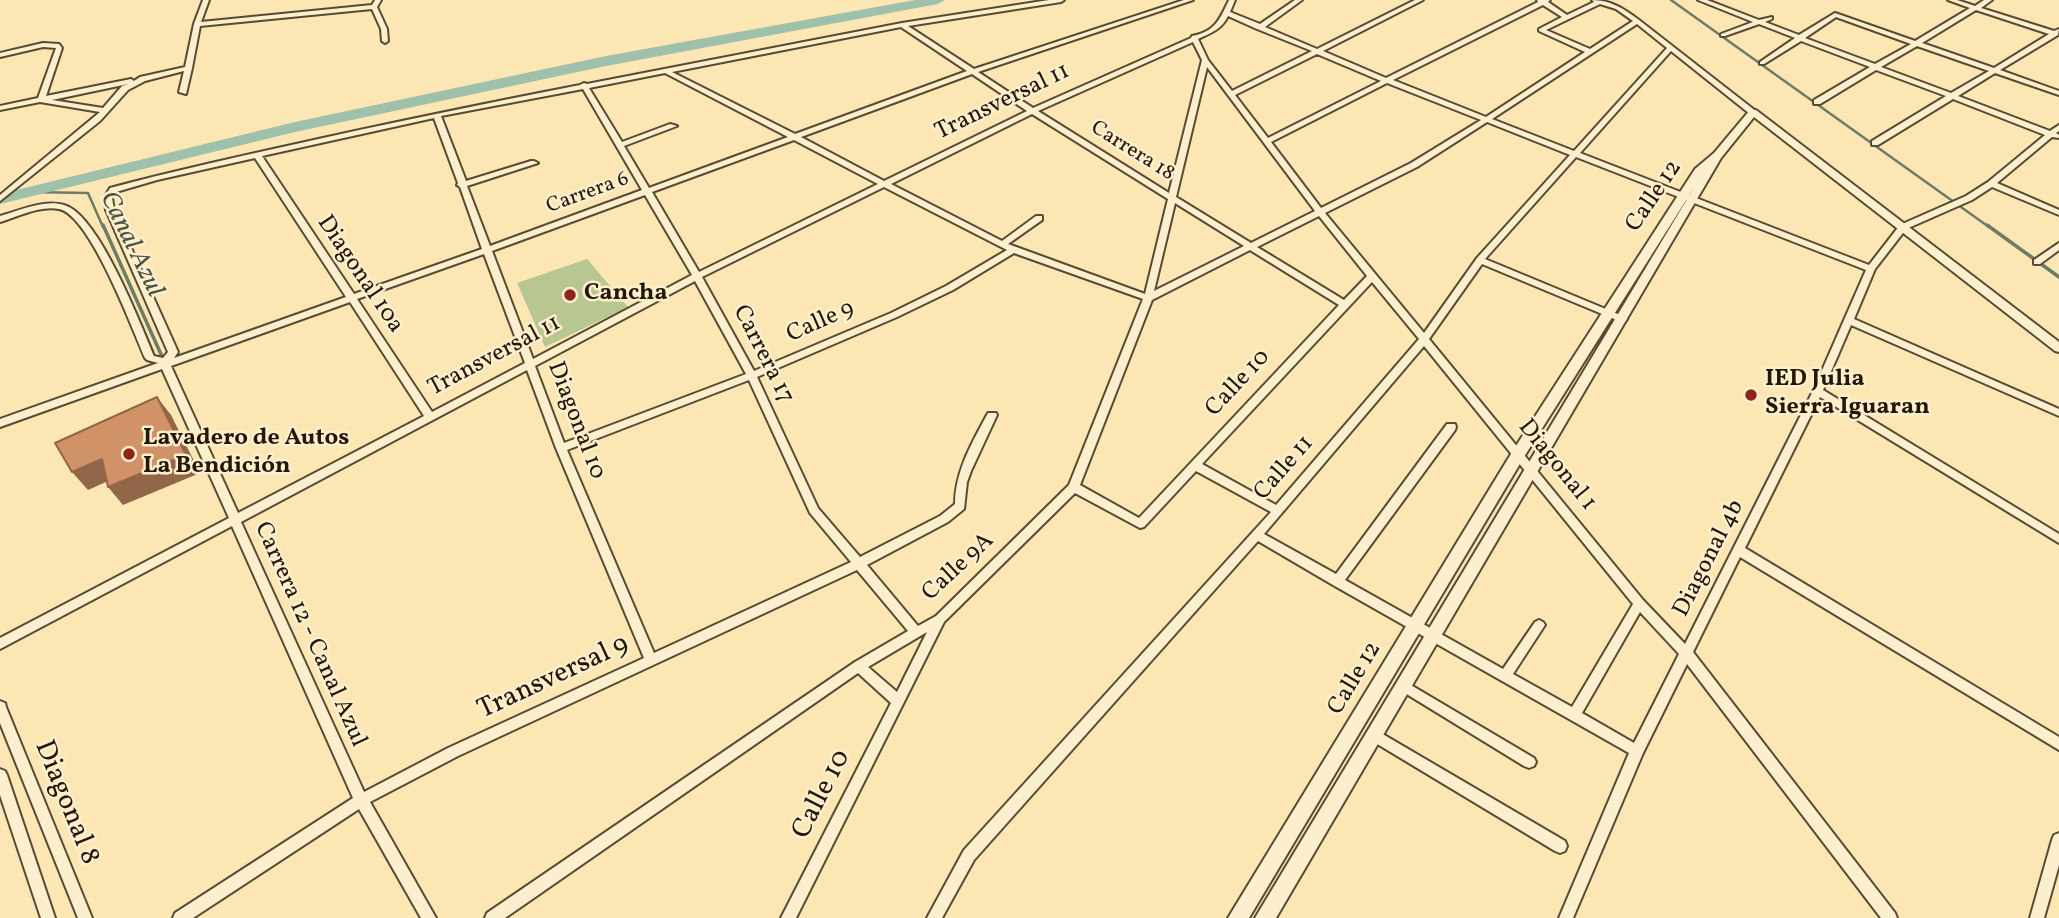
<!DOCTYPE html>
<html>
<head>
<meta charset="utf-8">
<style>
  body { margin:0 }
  canvas { display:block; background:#fbe6b4 }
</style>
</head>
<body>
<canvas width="2059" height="918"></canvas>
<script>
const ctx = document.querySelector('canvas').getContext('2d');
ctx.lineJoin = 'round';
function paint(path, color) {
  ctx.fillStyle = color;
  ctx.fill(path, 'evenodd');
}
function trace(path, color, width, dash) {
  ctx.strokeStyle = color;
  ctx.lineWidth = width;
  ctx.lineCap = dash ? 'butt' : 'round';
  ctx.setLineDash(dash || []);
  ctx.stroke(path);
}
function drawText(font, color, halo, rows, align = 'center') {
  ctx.font = font + ' Vollkorn,serif';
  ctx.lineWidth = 5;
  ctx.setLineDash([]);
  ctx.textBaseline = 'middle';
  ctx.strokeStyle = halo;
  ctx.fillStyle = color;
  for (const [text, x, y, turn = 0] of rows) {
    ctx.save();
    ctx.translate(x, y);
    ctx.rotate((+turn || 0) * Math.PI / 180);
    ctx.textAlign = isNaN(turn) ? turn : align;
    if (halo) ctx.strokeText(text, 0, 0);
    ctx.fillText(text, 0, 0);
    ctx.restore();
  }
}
const green = new Path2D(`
  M587,259L628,307L545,347L517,283Z`);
const streamFar1 = new Path2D(`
  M1671,0L1989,227
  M30,192L88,193L103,227`);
const stream = new Path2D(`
  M103,225L164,361
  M1987,225L2059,277`);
const river = new Path2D(`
  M915,0H945L938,4L606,66L295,132L0,204V194L295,122L606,56Z`);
const minor = new Path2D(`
  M203,0H209L201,22L372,5L375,0H381L377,7L387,29L388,41L385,43L382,41L381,29L372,9L200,26L192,68L186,94L179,92L184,71L145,81L128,90L100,121L0,201V195L100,112L40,102L0,110V106L38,98L56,48L43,47L0,57V53L43,43L59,44L62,48L46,96L131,79L134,81L140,77L185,67L194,24ZM128,84L122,86L103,108L52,100Z
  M1049,0H1064L1061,2L908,26L974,69L1184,0H1193L978,72L1033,108L1191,38L1192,36C1215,32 1220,19 1229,0H1235L1230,12L1260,24L1295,0H1302L1265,27L1317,49L1415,0H1423L1323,51L1386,78L1538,2L1537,0H1550L1548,2L1567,15L1594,2L1592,0C1611,0 1624,9 1639,20L1757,112L1750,114L1671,51L1580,153L1869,265L1900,225L1966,196L1988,182L2045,135L1953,99L1878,145H1872V141L1946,96L1876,70L1820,104H1814V100L1870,67L1801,41L1764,64H1760V62L1795,38L1759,24L1725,36H1721V34L1753,22L1698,0H1707L1759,20L1772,17V19L1765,22L1799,35L1835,13L1915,41L1970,8L1948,0H1957L1975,6L1984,0H1992L1981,8L2054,31L2059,29L2058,35L2000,70L2059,91V95L1995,73L1958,96L2050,131L2059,125V131L2056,133L2059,135V138L2052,137L1997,183L2059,210V215L1992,187L1972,200L1906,229L1875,269L1854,319L2059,409V416L1851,325L1823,390L2059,534V543L1820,397L1745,548L2059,737V750L1740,557L1693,652L1895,913L1897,918H1881L1687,664L1643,753L1573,918H1559L1629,753L1333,585L1258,541L974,860L942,918H927L964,850L1271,512L1196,471L1144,527L1140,528L1075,493L944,622L796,918H781L891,703L858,673L505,918H485L487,913L855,662L908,631L857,570L458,756L370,802L436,918H421L359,809L193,918H173L175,913L353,798L232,526L0,649V638L229,518L162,369L0,427V419L158,363L147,360L145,358C132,328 90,215 59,209C40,205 17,217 0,222V216C19,211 44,199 64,205C98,214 140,323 154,356L163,358L168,352L106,210L104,198L110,188C169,172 228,159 287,146C385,124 482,104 580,85L584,83L587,84L902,23ZM1600,4L1616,9L1633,21L1590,49L1546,30ZM1543,5L1562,17L1539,29V31L1585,52L1486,117L1393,80ZM1976,10L2049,34L1994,68L1922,43ZM1228,16L1257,29L1312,51L1232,91L1208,60L1198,39C1211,33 1222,29 1228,16ZM1836,17L1911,44L1875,64L1805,38ZM1637,24L1667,48L1574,151L1492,119ZM901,27L967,71L795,134L672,72ZM1193,42L1202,60L1169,193L1038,111ZM1917,46L1989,71L1951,93L1881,67ZM1317,54L1381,81L1268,138L1235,95ZM1207,67L1315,211L1251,243L1176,197ZM665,73L788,137L649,188L624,146L677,126L670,124L622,142L589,88ZM972,74L1027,111L884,181L801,137ZM1387,83L1481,120L1411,163L1321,208L1271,142ZM583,89L642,190L490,246L467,186L538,163L534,161H531L466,181L441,116ZM1032,114L1168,199L1145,294L1008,244L1042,220V216H1036L1002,241L891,184ZM434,118L458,183L457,185L460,187L482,249L354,294L262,156ZM1487,122L1570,155L1477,258L1424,333L1325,213L1417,167ZM794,140L878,184L699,272L652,192ZM1576,157L1866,270L1813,391L1685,644L1643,600L1429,339L1482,264L1619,321H1625L1627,319L1625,317L1485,259ZM255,158L346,297L174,358L178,352L114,210L112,198L116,192L157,180ZM884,187L1007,250L946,286L891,313L754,371L702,277ZM645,195L692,275L533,359L492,251ZM1175,203L1244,246L1154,291ZM1319,216L1367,276L1344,300L1257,247ZM1250,250L1339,305L1139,518L1080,485L1152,300ZM1014,253L1143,299L1069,485L936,616L918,626L867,565L948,522L964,509L967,482L971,471L997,415L996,413H988C973,441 955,471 955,504L940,516L860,557L818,508L757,377L897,317L953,290ZM484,254L525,363L432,412L357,299ZM695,281L746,374L564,443L535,366ZM1372,282L1419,339L1276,505L1202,464ZM350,302L424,416L238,513L171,366ZM1424,346L1633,604L1572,707L1513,674L1543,628L1545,625L1543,622L1539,620L1535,622L1503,669L1345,580L1455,430L1456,427L1455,424H1447L1336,574L1264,534ZM527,370L556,448L644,658L448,748L364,792L241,522ZM749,380L810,513L851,562L654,653L567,450ZM1640,612L1679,654L1634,743L1582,713ZM927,632L897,692L868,667Z
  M2059,243V250L2040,264H2034V260Z
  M1404,681L1534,758L1536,762L1534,766L1529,768L1524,766L1400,690L1398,686L1400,682Z
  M0,701L5,703L6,707L92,918H78L0,723Z
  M1374,729L1565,841L1567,846L1565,851L1560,853L1555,851L1369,739L1368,735L1369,731Z
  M0,769L5,771L7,775L55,918H41L0,795Z
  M2059,833V865L2044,918H2030L2052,840L2054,835Z`);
const tertiary = new Path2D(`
  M1750,110H1756L2059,342V352L2055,351L1754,117L1721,158L1276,918H1255L1695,186L1524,457L1249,918H1228L1514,449L1695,169L1714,153Z`);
const shadedWall = new Path2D(`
  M157,397L171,415L200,473L123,505L108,487Z
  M102,459L117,477L88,490L72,472Z`);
const building = new Path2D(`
  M157,397L186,455L108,487L102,459L72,472L55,443Z`);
const markers = [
  [570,295,7,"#8f2418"],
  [1751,395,7,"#8f2418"],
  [129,454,7,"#8f2418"]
];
const farStreetnames = [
  ["Carrera 18",1132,152,32],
  ["Carrera 6",588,194,-20]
];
const streetNames = [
  ["Transversal 11",1003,103,-26],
  ["Calle 12",1655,197,-56],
  ["Diagonal 10a",359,275,56],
  ["Calle 9",821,323,-24],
  ["Carrera 17",762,355,63],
  ["Transversal 11",495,357,-28],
  ["Calle 10",1239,384,-47],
  ["Diagonal 10",575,421,69],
  ["Diagonal 1",1556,466,51],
  ["Calle 11",1285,469,-49],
  ["Diagonal 4b",1710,559,-63],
  ["Calle 9A",959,568,-43],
  ["Carrera 12 - Canal Azul",309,635,66],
  ["Calle 12",1356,679,-59]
];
const poiNames = [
  ["Cancha",584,295],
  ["IED Julia",1765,381],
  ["Sierra Iguaran",1765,409],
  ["Lavadero de Autos",143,440],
  ["La Bendición",143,468]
];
const waterNames = [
  ["Canal Azul",130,245,64]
];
const nearStreetnames = [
  ["Transversal 9",554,679,-25],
  ["Calle 10",823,795,-63],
  ["Diagonal 8",65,803,68]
];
paint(green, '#b8c692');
trace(streamFar1, '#6d7c69', 2.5);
trace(stream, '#6d7c69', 3.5);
paint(river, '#9fc0aa');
trace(minor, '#594b32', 4);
trace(tertiary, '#594b32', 4);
paint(minor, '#fcefce');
paint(tertiary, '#fcefce');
paint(shadedWall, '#926648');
paint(building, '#d19267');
trace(building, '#926648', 2);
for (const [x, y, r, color] of markers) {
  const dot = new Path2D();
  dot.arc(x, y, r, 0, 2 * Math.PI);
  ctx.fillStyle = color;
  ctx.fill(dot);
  trace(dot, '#fcefce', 2.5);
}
drawText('21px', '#231707', '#fcefce', farStreetnames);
drawText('24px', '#231707', '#fcefce', streetNames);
drawText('bold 24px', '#231707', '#fcefce', poiNames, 'left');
drawText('italic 26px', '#4e5240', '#fcefce', waterNames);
drawText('28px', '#231707', '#fcefce', nearStreetnames);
</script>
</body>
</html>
